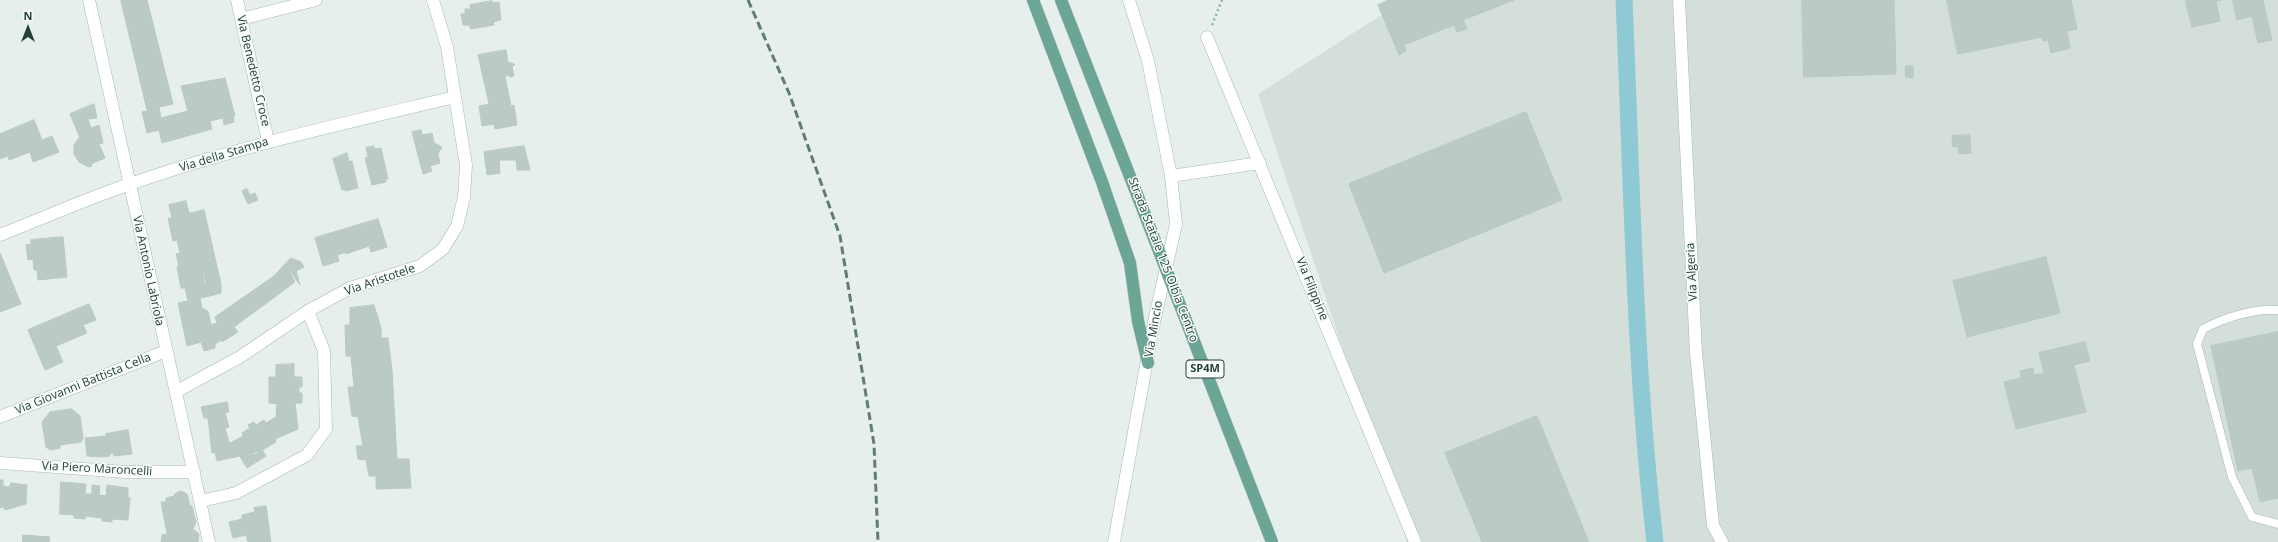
<!DOCTYPE html>
<html>
<head>
<meta charset="utf-8">
<style>
  body { margin:0 }
  #map { position:relative; width:2278px; height:542px; overflow:hidden; background:#e6efeb; font-family:"Open Sans",sans-serif }
  canvas { display:block }
  .north { position:absolute; left:8px; top:8px; width:40px; height:40px; -webkit-text-stroke:3px #f7fbf9; paint-order:stroke; rotate:0deg; font-size:11px; font-weight:700; line-height:16px; text-align:center; color:#24423a }
  .north::after { content:''; display:block; margin:auto; width:14px; height:18px; background:#24423a; clip-path:polygon(50% 0,100% 100%,50% 72%,0 100%) }
</style>
</head>
<body>
<div id="map">
<canvas width="2278" height="542"></canvas>
<div class="north">N</div>
</div>
<script>
const ctx = document.querySelector('canvas').getContext('2d');
ctx.lineJoin = 'round';
function paint(path, color) {
  ctx.fillStyle = color;
  ctx.fill(path, 'evenodd');
}
function trace(path, color, width, dash) {
  ctx.strokeStyle = color;
  ctx.lineWidth = width;
  ctx.lineCap = dash ? 'butt' : 'round';
  ctx.setLineDash(dash || []);
  ctx.stroke(path);
}
function drawText(font, color, halo, rows, align = 'center') {
  ctx.font = font + ' "Open Sans",sans-serif';
  ctx.lineWidth = 3;
  ctx.setLineDash([]);
  ctx.textBaseline = 'middle';
  ctx.strokeStyle = halo;
  ctx.fillStyle = color;
  for (const [text, x, y, turn = 0] of rows) {
    ctx.save();
    ctx.translate(x, y);
    ctx.rotate((+turn || 0) * Math.PI / 180);
    ctx.textAlign = isNaN(turn) ? turn : align;
    if (halo) ctx.strokeText(text, 0, 0);
    ctx.fillText(text, 0, 0);
    ctx.restore();
  }
}
const built = new Path2D(`
  M1405,0H2278V542H1407L1258,94Z`);
const canal = new Path2D(`
  M1624,0C1632,181 1634,362 1655,542`);
const building = new Path2D(`
  M121,0H147L173,104L159,107L161,118L188,111L181,86L225,78L235,116H233L234,122L224,125L223,118L210,121L212,129L162,143L159,130L147,133L142,112L147,111Z
  M1389,0H1514L1463,20L1467,29L1457,32L1454,25L1404,45L1406,51L1399,55L1378,5Z
  M1802,0H1894L1896,74L1804,77Z
  M1947,0H2071L2077,29L2067,31L2070,48L2051,53L2048,40L2043,41L2042,37L1958,54Z
  M2186,0H2221L2187,8Z
  M2233,0H2263L2272,40L2258,43L2252,16L2237,20Z
  M492,1V3L499,2L501,20L493,22L494,25L471,29L469,25H463L461,14H465V9H471L470,5Z
  M2216,1L2220,21L2192,27L2187,8Z
  M506,50L510,75L505,76L511,106L514,105L517,125L495,129L494,124L482,126L479,106L489,104L478,55Z
  M508,63H512L515,65L512,66L514,76L510,77Z
  M1906,66H1913V78L1906,77Z
  M94,104L97,118L88,119L91,128L99,125L103,143L99,144L102,151L88,157L70,114Z
  M1526,112L1562,200L1384,273L1349,184Z
  M34,120L42,140L52,136L59,152L33,162L30,152L9,160L8,156L0,159V134Z
  M421,130L422,135L432,133L434,143L442,147L438,154L440,163L430,166L432,171L423,174L412,132Z
  M1970,135L1971,153L1959,154L1958,146L1953,147L1952,136Z
  M80,137L88,157L102,151L105,158L91,164L92,166L89,167L79,162L74,154V145Z
  M374,146V149L381,148L388,179H385L386,182L372,185L365,158L368,157L366,148Z
  M524,146L530,170H517L516,160H499L500,173L487,175L484,152Z
  M347,153L349,162L352,161L358,188L345,191V189L342,190L333,159Z
  M247,189L250,195L255,193L258,200L248,204L242,191Z
  M186,201L189,213H192L198,235L195,236L198,249L196,250L198,261H201L206,283L204,284L206,297L200,298L202,308L208,311L211,325L217,323L215,317L274,276L285,264L295,282L234,327L238,332L222,342L221,340L215,344V348L204,351L201,342L187,346L178,303L188,301L185,288H181L177,267L179,266L176,254L180,253L177,240L173,241L168,218H172L169,205Z
  M204,210L221,284V293L206,297L201,261H198L196,250L198,249L195,236L198,235L192,213Z
  M378,219L387,247L371,252L369,246L346,254V252L337,255L339,261L323,266L315,238Z
  M63,237L67,277L38,280L37,270H34L33,259L28,260L26,245L31,244V240Z
  M0,253L21,304L0,312Z
  M2046,257L2060,313L1967,337L1953,281Z
  M291,258L301,262L304,267L296,271L300,285L285,264Z
  M89,304L96,320L83,325L87,333L56,346L63,362L45,370L28,330Z
  M374,305L381,328V338H388L392,370L397,459H409L411,488L376,489V476H369L366,460L358,459L356,446H363L358,417L352,416L348,387H354L351,356H346L345,325H350V308Z
  M2278,332V463L2238,471L2211,346Z
  M2085,342L2090,361L2074,365L2086,412L2016,429L2004,382L2021,378L2020,371L2033,368L2034,375L2044,373L2039,353Z
  M294,364V377H302V387H299V393H302V403H295L298,429L275,439L276,442L254,455L252,452L241,458L240,456L217,461L215,452L212,453L208,418H204L201,407L227,402L229,412L225,413L229,427L225,428L229,443L232,442L243,436L242,433L250,428L248,425L254,422L256,425L264,420L266,423L276,417L277,404L269,403V377H276V365Z
  M72,409L80,416L83,438L81,442L60,445V448L50,450L46,447L42,422L50,412Z
  M1537,416L1589,542H1482L1445,453Z
  M128,430L132,454L114,456V453L109,454L110,456L101,457L87,456L85,438L107,436L106,434Z
  M262,450L266,456L247,468L241,458Z
  M2278,463V498L2260,502L2252,468Z
  M0,480H3V486L9,487L11,483L27,485L26,504L5,510L4,507L0,508Z
  M61,482L86,484L85,494H92V485L100,486L99,495L106,496L107,485L128,488V498H130L128,520L112,519V522L102,521V518L85,516V519L74,518V515L60,514Z
  M181,491L187,494L190,506H192L196,522L193,529L199,534L198,542H161L162,535L167,534L161,502H166V498L174,496L175,494Z
  M266,506L271,542H248L246,535L233,538L229,522L242,519V515L255,512L254,508Z
  M23,535L50,537L49,542H23Z`);
const path = new Path2D(`
  M1212,25L1222,0`);
const service = new Path2D(`
  M2278,310C2254,308 2224,318 2203,329L2197,344L2232,477L2252,517L2278,524`);
const minor = new Path2D(`
  M89,0L209,542
  M237,0L268,141
  M1679,0L1696,353L1713,525L1722,542
  M241,19L316,0
  M1207,37L1415,542
  M1171,176L1260,163
  M0,235C43,218 86,199 130,184C236,147 346,123 455,97
  M177,391L240,357L308,311L350,288L420,266L443,249L457,226L464,197L466,165L447,47L433,0
  M0,417L166,351
  M0,463L126,472H194
  M201,501L236,493L307,455L326,429L324,351L308,311
  M1114,542L1154,322L1176,224L1171,176L1148,61L1129,0`);
const primary = new Path2D(`
  M1033,0L1102,182L1130,263L1138,321L1148,363
  M1061,0L1138,197`);
const rail = new Path2D(`
  M748,0L789,93L840,236L874,444L878,542`);
const primaryBridge = new Path2D(`
  M1138,197L1272,542`);
const shields = [
  [1205,369,38]
];
const shieldNames = [
  ["SP4M",1205,369]
];
const streetNames = [
  ["Via Benedetto Croce",253,71,77],
  ["Via della Stampa",224,155,-17],
  ["Strada Statale 125 Olbia Centro",1163,260,69],
  ["Via Antonio Labriola",148,271,78],
  ["Via Algeria",1692,272,-93],
  ["Via Aristotele",380,280,-19],
  ["Via Filippine",1312,289,68],
  ["Via Mincio",1154,329,-80],
  ["Via Giovanni Battista Cella",83,384,-22],
  ["Via Piero Maroncelli",97,469,3]
];
paint(built, '#d4dfda');
trace(canal, '#8ec9d4', 17);
paint(building, '#bbcac4');
trace(building, '#b8c9c2', 1);
trace(service, '#a8b8b2', 9);
trace(minor, '#a8b8b2', 13);
trace(primary, '#c2cac8', 13);
trace(path, '#86b3a5', 2.5, [2, 3]);
trace(service, '#fff', 8);
trace(minor, '#fff', 12);
trace(primary, '#6aa596', 12);
trace(rail, '#5f7d75', 3, [8, 4]);
trace(primaryBridge, '#c2cac8', 13, []);
trace(primaryBridge, '#6aa596', 12);
for (const [x, y, w] of shields) {
  const box = new Path2D();
  box.roundRect(x - w / 2, y - 9, w, 18, 3);
  ctx.fillStyle = '#f7fbf9';
  ctx.fill(box);
  trace(box, '#24423a', 1);
}
drawText('bold 11px', '#24423a', null, shieldNames);
drawText('12px', '#24423a', '#f7fbf9', streetNames);
</script>
</body>
</html>
